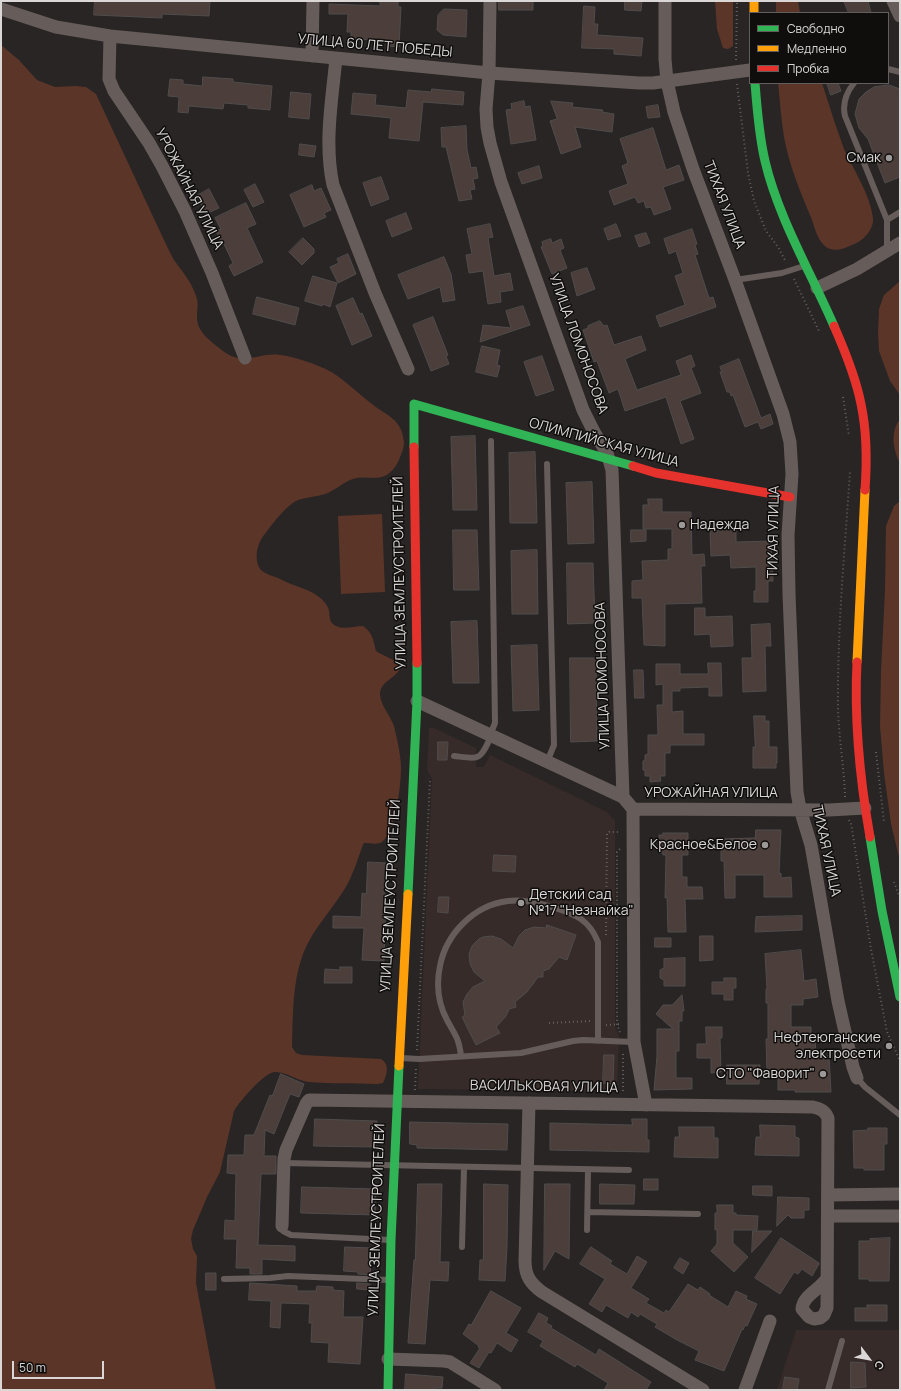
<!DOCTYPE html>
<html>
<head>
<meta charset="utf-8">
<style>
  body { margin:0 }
  #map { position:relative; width:901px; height:1391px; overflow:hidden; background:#282524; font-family:Manrope,sans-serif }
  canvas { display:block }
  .frame { position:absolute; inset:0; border:2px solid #dad7d6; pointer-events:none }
  .legend { position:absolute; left:749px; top:12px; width:140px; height:72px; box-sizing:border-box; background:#100e0d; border:1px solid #615e5d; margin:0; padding:5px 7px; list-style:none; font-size:12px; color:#dad7d6 }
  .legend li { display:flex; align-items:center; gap:8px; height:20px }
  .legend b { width:20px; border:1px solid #615e5d }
  .north { position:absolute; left:849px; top:1339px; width:40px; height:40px; -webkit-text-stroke:3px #100e0d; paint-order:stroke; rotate:122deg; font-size:11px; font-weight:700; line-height:16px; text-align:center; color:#dad7d6 }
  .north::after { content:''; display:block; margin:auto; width:14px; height:18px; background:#dad7d6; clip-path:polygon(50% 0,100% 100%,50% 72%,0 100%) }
  .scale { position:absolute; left:12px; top:1361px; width:92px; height:18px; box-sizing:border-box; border:2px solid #dad7d6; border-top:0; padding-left:5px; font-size:12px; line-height:14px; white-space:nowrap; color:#dad7d6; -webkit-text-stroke:3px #100e0d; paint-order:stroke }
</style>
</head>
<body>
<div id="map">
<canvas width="901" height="1391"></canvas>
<div class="frame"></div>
<ul class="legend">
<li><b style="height:5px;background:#30b455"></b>Свободно</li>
<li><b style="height:5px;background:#ff9f0a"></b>Медленно</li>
<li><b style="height:5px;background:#e5322d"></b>Пробка</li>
</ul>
<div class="north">С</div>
<div class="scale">50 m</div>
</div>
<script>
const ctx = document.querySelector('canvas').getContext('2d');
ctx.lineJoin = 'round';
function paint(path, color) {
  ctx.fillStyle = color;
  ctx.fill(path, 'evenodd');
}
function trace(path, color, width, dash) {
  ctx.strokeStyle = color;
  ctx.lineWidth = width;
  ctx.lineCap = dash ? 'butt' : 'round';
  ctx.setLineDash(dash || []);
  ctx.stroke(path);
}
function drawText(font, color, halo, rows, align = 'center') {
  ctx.font = font + ' Manrope,sans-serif';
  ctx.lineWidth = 3;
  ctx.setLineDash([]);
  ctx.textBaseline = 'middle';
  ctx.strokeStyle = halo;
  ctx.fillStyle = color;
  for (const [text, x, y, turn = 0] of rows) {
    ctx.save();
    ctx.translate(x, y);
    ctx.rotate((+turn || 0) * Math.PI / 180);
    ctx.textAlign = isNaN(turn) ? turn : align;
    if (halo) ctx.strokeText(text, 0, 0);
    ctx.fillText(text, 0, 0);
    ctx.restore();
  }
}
const built = new Path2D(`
  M432,727L476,748V767H484L490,755L607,812L615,821V1028L619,1035L617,1091L418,1089L432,779L427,770L429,729Z
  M796,1330H900V1390H777Z`);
const green = new Path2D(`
  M715,1H733V46L728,49L723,48L717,29Z
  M776,1H798L800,13H776Z
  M1,45L19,60L37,80L55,87L75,86L86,87L96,94L163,238C167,246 170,253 174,260C182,271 192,283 196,296C199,303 197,309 197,316C196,332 212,342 223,351C244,367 259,352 280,355C293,356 322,366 333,373C347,382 359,394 372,404C387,416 402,419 404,442C404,449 401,455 398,462C384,488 369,472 350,480C341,484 334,491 325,494C316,497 307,497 298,500C286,505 270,527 262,538C256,547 254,563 262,571C266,574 273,576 278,578C282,580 286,582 291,584C301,588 310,590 319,597C323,600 328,605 329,611C330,617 329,623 336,626C344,630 354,626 363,626C373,633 373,640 376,651C382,656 398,660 401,666C396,680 380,680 380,695C381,706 390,715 394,726C397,739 401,755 401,768C401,784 396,831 382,842C378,845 369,843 364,843L363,845C357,860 353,876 344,890C331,911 312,930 303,954C292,984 293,1016 292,1047L296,1053L302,1055L381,1059C390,1064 387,1075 383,1083L377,1084C355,1083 332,1084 309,1082C297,1081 286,1071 274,1072C263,1074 240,1101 234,1111L220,1172L207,1197L193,1230L191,1239L193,1249L197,1256L196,1283L216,1390H1Z
  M778,83H822C829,105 836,127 844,149C854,171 870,194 873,218C874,227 867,236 860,241C850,246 836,254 826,247C818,241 815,229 812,220C801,194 789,165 784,137C781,119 780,101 778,83Z
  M900,281V395L890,381L879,351L878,333L879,309L884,295Z
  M900,419V463C893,450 890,432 900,419Z
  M900,501V861L891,824L884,773L880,726L881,671L885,590L886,526L894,506Z
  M382,514L385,592L341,594L338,516Z`);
const building = new Path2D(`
  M95,1H210L209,16L162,14V18L94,15Z
  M380,1H398V7H401L399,47L387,46V40L351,39V32H347L348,14H329V4L380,6Z
  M499,1H533V10H499Z
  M625,1H642L641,11L625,10Z
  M844,1H868L871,13H849Z
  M584,6L595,7L594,24H598L597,35L643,38L641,56L614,54V49L582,48Z
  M444,9L467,10L466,37L443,35L437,30L438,15Z
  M203,77L233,79V82L272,86L270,110L248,108V105L224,103L223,109L189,106L188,113L178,112L179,97L168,96L170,79L183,80V84L202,86Z
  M827,83H838L841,91L831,95Z
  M889,85L900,89V177L885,183L868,139L859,128L855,114L859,99L866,92L874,87Z
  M432,89L464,92L463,105L423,102L419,141L389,138L391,118L351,114L353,93L376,95L375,105L406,108L408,90L431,92Z
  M291,92L311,94L309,119L289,117Z
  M524,101L525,107L530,106L536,140L511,144L506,110L512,109L511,104Z
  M551,101L573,103L572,107L603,110L602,112L614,114L612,132L575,127L581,147L561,154L550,121L557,119Z
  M658,105L660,117L648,118L646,107Z
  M466,126L467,150L471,168L476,167L478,178L473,179L475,189L470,190L472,199L459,201L446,147H442L441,128Z
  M653,128L666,170L679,165L684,180L663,187L671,209L654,215L651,207L646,208L644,201L638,203L635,197L614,205L609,191L628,184L622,166L628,163L620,139Z
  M300,144L316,146L314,157L299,155Z
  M539,166L542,178L522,184L518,173Z
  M381,177L389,199L371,206L363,183Z
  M255,184L264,202L253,207L244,190Z
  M312,185L314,191L321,188L331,210L324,213L326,217L304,227L290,195Z
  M209,189L219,208L206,214L197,196Z
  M246,203L256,224L247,228L263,262L234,276L229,266L233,263L223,242L222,243L216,231L221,229L215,218Z
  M406,213L412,229L392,237L386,221Z
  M490,224L493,237L488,238L494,276L510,273L513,290L500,292L501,302L488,304L483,271L469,273L466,255L472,254L467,229Z
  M616,224L621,236L608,240L604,229Z
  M692,229L697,244L695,245L698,254L695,255L709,298L713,297L716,307L660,327L656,316L685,305L675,276L683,273L676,251L669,254L664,239Z
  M646,233L650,243L639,247L635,236Z
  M303,238L314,249V253L302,265L289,252Z
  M551,239L552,243L561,239L564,248L560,250L567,268L552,274L541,247L543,246L542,242Z
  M348,254L356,274L338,283L330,267L339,263L337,259Z
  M444,257L451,274L455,300L443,302L440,287L408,299L398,275Z
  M587,268L595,289L577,296L571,273Z
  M313,276L337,283L330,307L323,304L322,306L305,301Z
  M257,297L299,308L295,325L253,314Z
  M353,298L360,314L362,313L372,336L352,345L336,306Z
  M523,306L530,325L480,342L483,325L511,328L506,311Z
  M433,317L448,355L446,356L449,364L431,371L413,325Z
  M600,321L604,326L607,325L614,345L641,336L646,350L625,359L637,390L681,375L676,361L691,355L695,366L691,368L701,393L680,401L694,439L681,444L666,397L625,411L618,389L609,393L597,361L594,362L583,330L588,328V326Z
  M482,346L500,350L497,365L500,366L497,377L476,372Z
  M542,356L554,390L536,396L524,362Z
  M739,359L761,418L770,414L773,424L761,429L758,422L745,427L733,395L731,396L730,392H727L720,372H722L720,367Z
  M475,436L477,510H453L451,437Z
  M535,452L537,523H510L509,453Z
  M592,482L594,543L568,544L566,483Z
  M648,499H662V512H691L692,555L704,554L705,566H701L702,603L665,604V646L644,645L642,598H632V581L643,580L642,561L668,560V549H672V529H643V505H648Z
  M453,530H477L479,590H454Z
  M631,530H646V541L631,542Z
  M736,530V542L771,541L773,581H768V602H754V591H756V567L731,568L730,555L711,556L710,531Z
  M537,550L538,614H512L511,551Z
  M567,563H593L595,623L568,624Z
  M695,608H705V617L732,616L733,646L711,647L710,634L695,635Z
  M477,621L479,683H453L451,622Z
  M770,624L771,646H765L766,691L743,692L742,658H752L751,625Z
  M537,645L539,710L513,711L511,646Z
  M570,658H596L597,741L571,742Z
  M708,663H721L722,696H709V687L680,688V691H672V712L683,711V734H704V745H670V753H665V776H660L661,781L650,782V776H645V770H643V761L645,760V755L648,754V735H658L657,705H663V684L656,685V664H680V674H708Z
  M634,670H643L644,698H635Z
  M754,716H765V721H769V747H777V763H776V768H753V747H755Z
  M438,742H448L447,760H438Z
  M756,830H781L779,874L781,873V878L791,877L792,897H764V875H735V898H725L724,861H721V839L755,838Z
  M663,833H688V855H682V877H687V887H702L703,899H685L686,932H668L667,897L665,898L666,855H663V853H659V835H663Z
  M494,855L516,856L515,872L493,871Z
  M368,862L386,863L384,894H386L384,961L362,960L364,928H333V916L361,917L362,893L366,894Z
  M439,897H449L448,913L438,912Z
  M802,916V930L755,932L756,917Z
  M547,925L576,935L567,960L559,957L549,969L543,971V977H538L527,992L515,1002L516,1007L509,1009L506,1016L496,1027L500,1033L476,1045L462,1017L465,1015L463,1002L467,994L473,987L485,981L474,972L470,964L469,954L472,946L479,939L483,937L492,936L501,939L513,948L519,936L525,930L534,927L546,928Z
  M700,936H713V960L700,961Z
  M655,938H671V947H655Z
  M801,950L804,981L816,979L818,997L803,999V1005H791V1027H811V1035H815L816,1057L829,1056L831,1092H795V1090H778V1071H767L766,1039H768V1003H766V989H767L765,954Z
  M685,958V986H664V980L660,978V970L664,968V959Z
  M340,967H352V983H324L325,969L340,970Z
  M724,978H736V988H733V1000H724V994H712V982H724Z
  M682,995L684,1011H682V1021H679V1051H676V1078H692V1089L654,1090L657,1056V1029H673L656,1014L663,1005H672Z
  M706,1027H722V1038H720L721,1072L711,1073V1058H697V1044H706Z
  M604,1055H614L613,1084L603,1083Z
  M727,1065H760L759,1084H727Z
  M281,1074L304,1084L299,1097L290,1094L274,1134L265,1130L264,1156H276V1174H261L258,1245L295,1246V1261L262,1259V1274H250V1268H236L237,1239H224L225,1220L235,1221L236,1174L227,1173L228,1155H244L245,1135H254L270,1095L272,1096Z
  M315,1119L377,1121L376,1147L314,1146Z
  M632,1119H647V1140H649V1152L550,1150V1123L632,1125Z
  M410,1122L508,1124L507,1150L417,1148V1145L410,1144Z
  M760,1125L795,1126V1137L799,1138V1156L755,1155L756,1137H760Z
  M679,1127H714V1138H718V1158L674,1157L675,1137H679Z
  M868,1128H887V1144H884V1170H864V1168H854L853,1131L868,1130Z
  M644,1179H658V1190H644Z
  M418,1184H442L440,1262H449L448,1281L430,1280L425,1344L408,1343L414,1260H415Z
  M484,1184L508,1185L507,1247L505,1281L479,1280L480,1260H483Z
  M545,1184H570L569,1259L555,1251L544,1270Z
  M600,1184L635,1185L634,1204H600Z
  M753,1186H772V1196L753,1195Z
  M302,1187L376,1189L375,1215L301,1213Z
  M778,1197L809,1198V1210H804V1218H791L788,1215L777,1226Z
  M717,1205H733V1213H736V1215L758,1216L757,1230H733V1243L748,1257L734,1272L711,1251L717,1244V1229L715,1230V1213H717Z
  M753,1231H772L752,1252Z
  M781,1238L819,1263V1264L812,1276L802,1269L798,1274L794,1272L780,1294L755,1278Z
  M890,1238L889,1281H869V1279H859V1241H870V1239Z
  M345,1247L372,1248L370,1275L358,1274V1272L344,1271Z
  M591,1247L612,1261L610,1264L627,1274L637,1256L647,1262L631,1288L649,1299L646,1303L664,1313L666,1310L669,1312L688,1284L698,1290L700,1287L710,1294L709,1295L728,1307L736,1291L747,1296L746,1299L757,1304L747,1326L745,1325L743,1330L742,1329L724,1371L695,1360L699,1351L677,1340L655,1327L657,1324L640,1314L638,1317L631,1312L628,1318L606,1305L602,1312L589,1304L605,1279L580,1264Z
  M680,1258L689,1263L683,1274L674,1268Z
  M206,1273H216V1290H206Z
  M250,1283L297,1286V1291H316L317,1286L333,1287V1290L344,1291L343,1317H363L360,1364L328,1362L329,1343L311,1342L312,1323H309L310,1304L281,1303L280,1328L270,1327L271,1301L249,1300Z
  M357,1283L370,1284L369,1290L357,1289Z
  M491,1291L521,1308L506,1333L518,1340L511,1352L497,1343L491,1353L489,1352L479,1368L470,1363L480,1348L478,1347L479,1346L463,1334L469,1324L471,1325Z
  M867,1305H887V1321H855V1308H867Z
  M539,1313L548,1318L546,1323L552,1326L551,1328L596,1355L599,1349L651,1382L646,1390H604L608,1383L577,1364L575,1367L540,1346L543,1341L528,1332Z
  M851,1362L865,1363L866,1387L851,1388Z
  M406,1374L443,1377L442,1388H435V1390H405Z
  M785,1377L799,1379L797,1390H783Z`);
const path = new Path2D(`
  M736,60L737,1
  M737,84L748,173L754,201L766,231L778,247L786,262
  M794,279L820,333
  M843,397L849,436
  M876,752L884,822
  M845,797C844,763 837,729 838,694C838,620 845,546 850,472
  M849,820L851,823L871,949L887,1032L900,1061
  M620,849L617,852V1024L620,1033
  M894,882L900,898
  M606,935L607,833L609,832H620
  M549,1023L590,1021
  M606,1025L622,1024
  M417,1050L430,781L428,779
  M623,1054V1092
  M415,1090L416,1068`);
const lane = new Path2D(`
  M888,69L900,72
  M854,83C846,93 842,103 845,116L887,220V250
  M887,220L900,212
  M735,280L782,273L804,266
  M490,735L495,723L491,441
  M454,756C480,759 480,761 491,736
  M547,762L554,745L547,464
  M461,1056C459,1038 455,1035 447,1020C438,1003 436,985 440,966C446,934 474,905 508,901C524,899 540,903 555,908C577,915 589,920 598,942V1041
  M401,1058L419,1059L521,1053L573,1041L583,1040L634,1042
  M857,1078L865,1087L900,1115
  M283,1163L629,1170
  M588,1212L698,1214
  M282,1226L283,1231L291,1235L390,1240
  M587,1230L588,1170
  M462,1247L464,1168
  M224,1279L270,1278L288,1276L389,1280
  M828,1390L842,1341`);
const street = new Path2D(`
  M490,1L489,73L486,109L487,127L490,143L501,182L583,410L594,432L607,453L612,470L623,797
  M665,1V59L667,81L674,112L693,169L735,280L783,414L790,442L792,474L788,535L789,594L797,792L800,809L811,845L838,1001L853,1067L857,1078
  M893,1L900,16
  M1,9L56,27L110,36L489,73L639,83H653L750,70
  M110,36L109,79L114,91L149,143L162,166L185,211L212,273L245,358
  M312,56L313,1
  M336,58C332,100 324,143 333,185L375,293L408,369
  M817,288L857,269L900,243
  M417,701L623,797L633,809L829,810L865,808
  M633,809L634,1042L646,1105
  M529,1103L525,1261C525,1276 531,1284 542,1292L703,1390
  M828,1195L900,1194
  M828,1216H900
  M282,1226L284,1159L286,1150L306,1104L309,1100L813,1107C821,1109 825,1111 828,1118L827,1308L824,1315L820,1318L814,1319L809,1317L802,1309C803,1295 820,1290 827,1278
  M388,1359L444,1361L450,1362L495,1390
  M745,1390L770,1321`);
const fast = new Path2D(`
  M755,83C757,109 759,136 765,161C778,217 811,273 834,326
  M414,447V404L633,466
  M870,837L882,911L900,997
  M408,894L417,701V663
  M388,1390L391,1240L399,1066`);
const slow = new Path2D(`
  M754,1V13
  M857,662L865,490
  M399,1066L408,894`);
const jam = new Path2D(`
  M834,326C845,351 856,378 861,404C867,432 867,462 865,490
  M414,447L417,663
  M633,466L656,473L790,497
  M857,662C854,720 860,780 870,837`);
const markers = [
  [889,158,4,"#9c9998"],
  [682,525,4,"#9c9998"],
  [765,845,4,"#9c9998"],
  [521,903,4,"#9c9998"],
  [889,1046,4,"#9c9998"],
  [823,1074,4,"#9c9998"]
];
const streetNames = [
  ["УЛИЦА 60 ЛЕТ ПОБЕДЫ",375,46,5],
  ["УРОЖАЙНАЯ УЛИЦА",189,189,63],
  ["ТИХАЯ УЛИЦА",724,205,69],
  ["УЛИЦА ЛОМОНОСОВА",578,344,70],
  ["ОЛИМПИЙСКАЯ УЛИЦА",604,443,15],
  ["ТИХАЯ УЛИЦА",774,532,-89],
  ["УЛИЦА ЗЕМЛЕУСТРОИТЕЛЕЙ",400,573,-91],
  ["УЛИЦА ЛОМОНОСОВА",603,676,-92],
  ["УРОЖАЙНАЯ УЛИЦА",711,793],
  ["ТИХАЯ УЛИЦА",826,851,78],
  ["УЛИЦА ЗЕМЛЕУСТРОИТЕЛЕЙ",391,896,-87],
  ["ВАСИЛЬКОВАЯ УЛИЦА",544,1087,1],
  ["УЛИЦА ЗЕМЛЕУСТРОИТЕЛЕЙ",377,1220,-88]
];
const poiNames = [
  ["Смак",881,158],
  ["Надежда",690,525,"left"],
  ["Красное&Белое",757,845],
  ["Детский сад",529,895,"left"],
  ["№17 \"Незнайка\"",529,911,"left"],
  ["Нефтеюганские",881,1038],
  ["электросети",881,1054],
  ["СТО \"Фаворит\"",815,1074]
];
paint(built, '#362b28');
paint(green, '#5c3529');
paint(building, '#4c3f3b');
trace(building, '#4e4c4c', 1);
trace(path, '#65605e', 2, [1, 3]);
trace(lane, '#665d5b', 6);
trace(street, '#665d5b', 13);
trace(fast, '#30b455', 9);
trace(slow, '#ff9f0a', 9);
trace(jam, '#e5322d', 9);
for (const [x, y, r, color] of markers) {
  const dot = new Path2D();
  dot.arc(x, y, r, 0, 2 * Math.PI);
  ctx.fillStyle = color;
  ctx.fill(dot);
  trace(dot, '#100e0d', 1.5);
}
drawText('14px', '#dad7d6', '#100e0d', streetNames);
drawText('14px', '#dad7d6', '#100e0d', poiNames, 'right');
</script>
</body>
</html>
